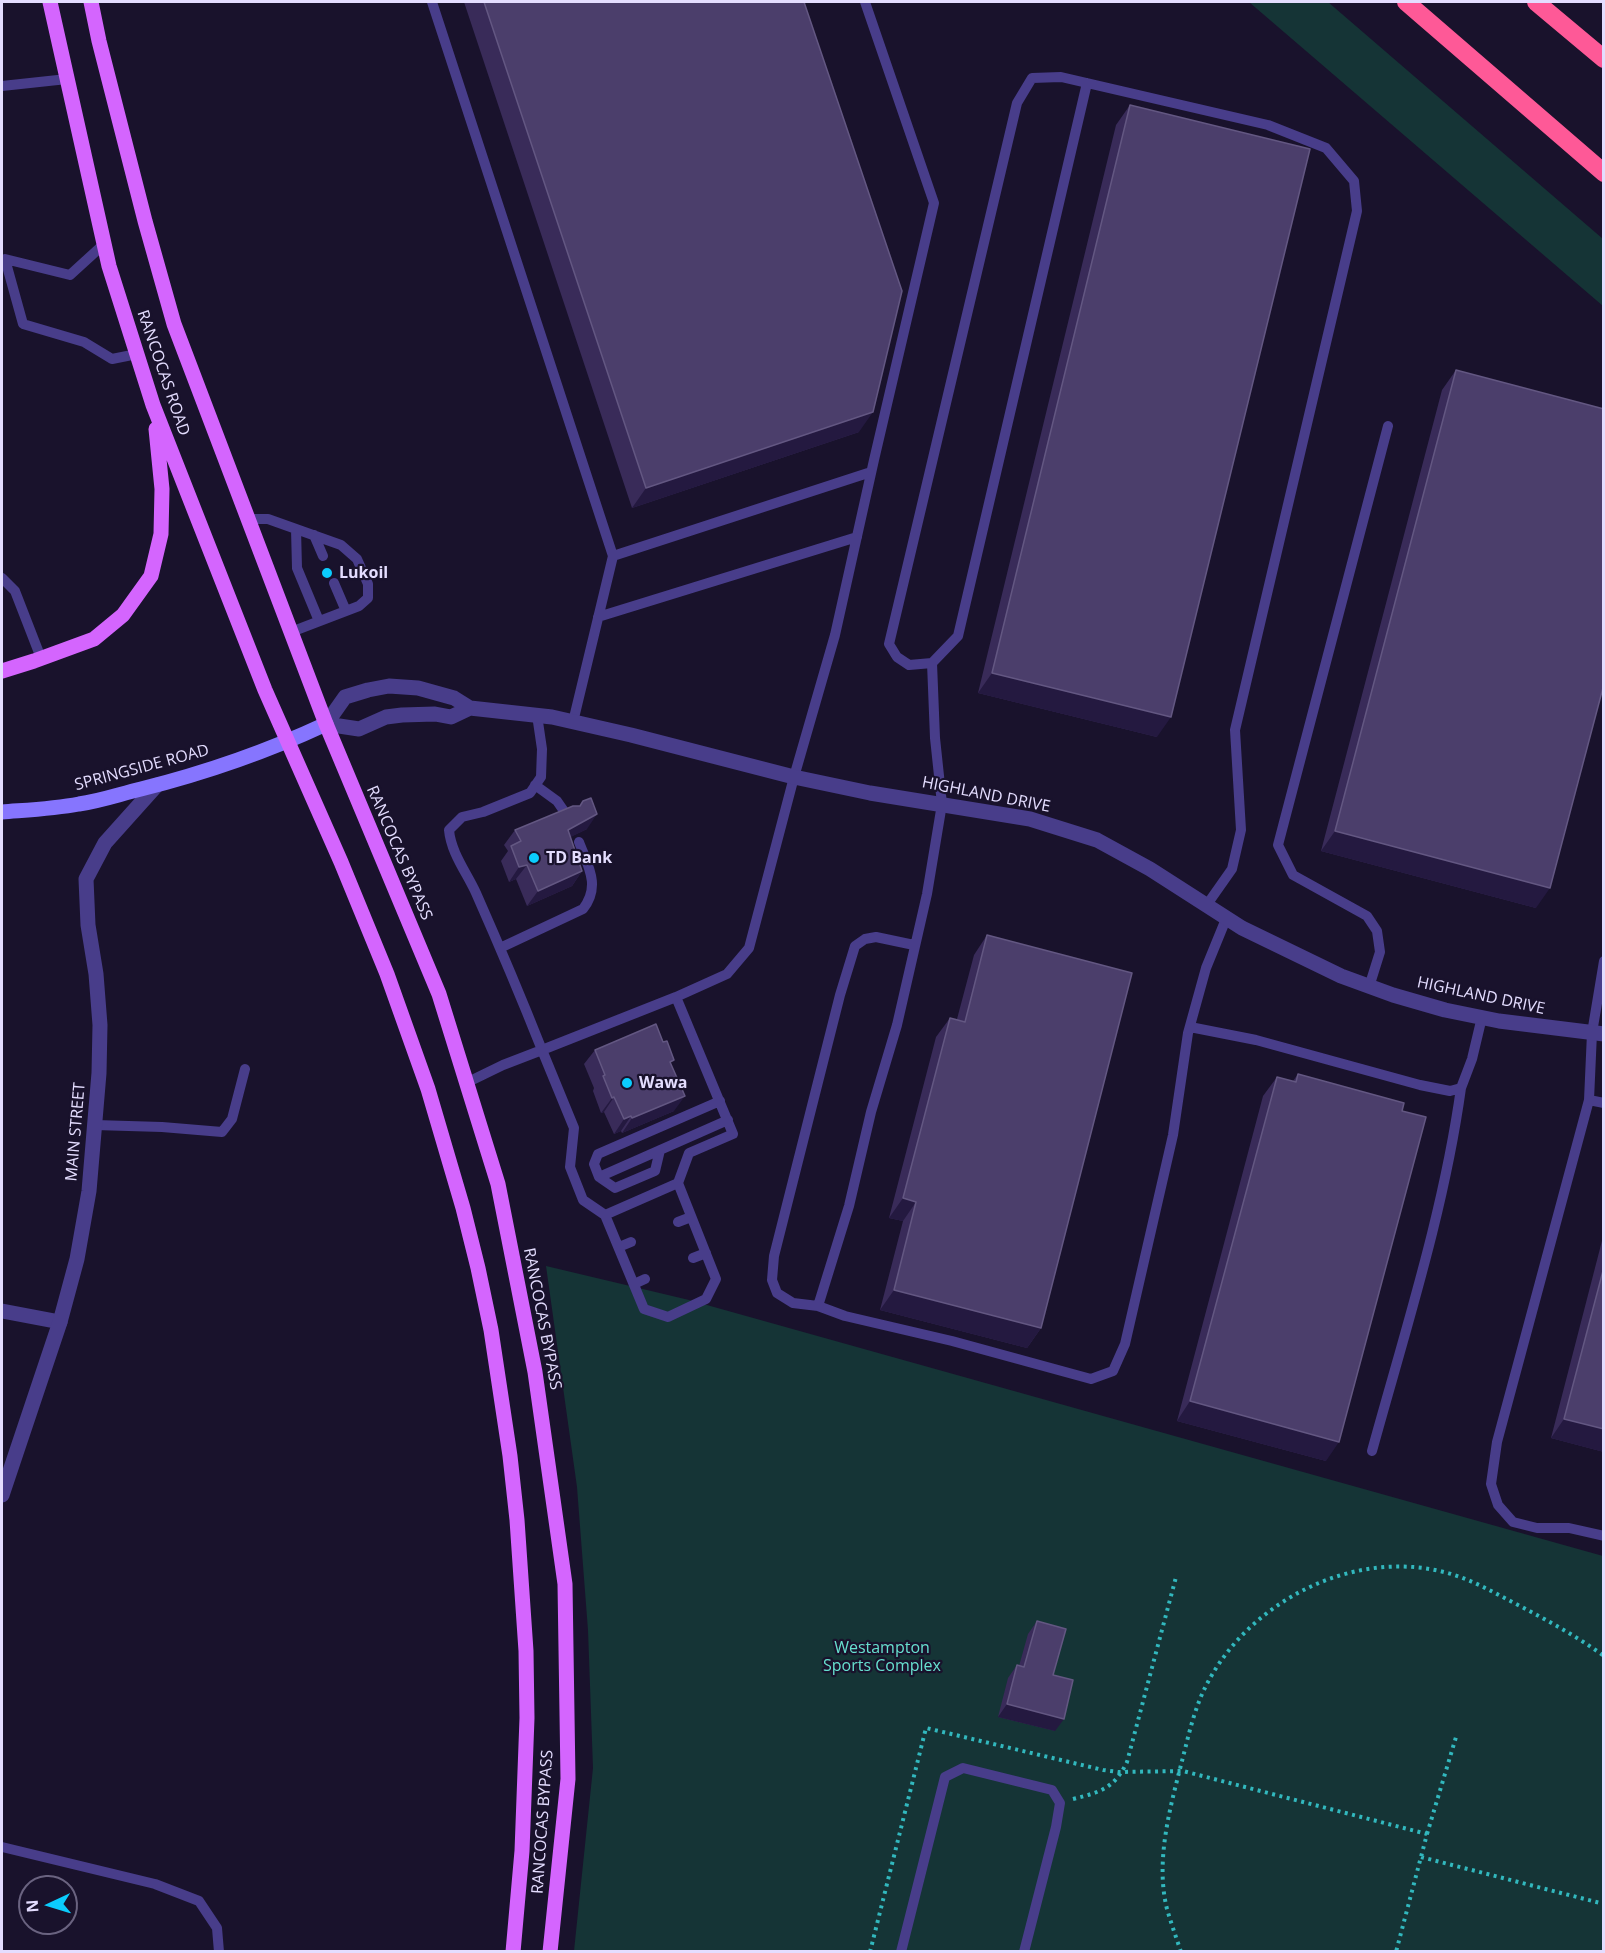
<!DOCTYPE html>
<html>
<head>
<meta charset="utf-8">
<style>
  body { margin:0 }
  #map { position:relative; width:1605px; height:1953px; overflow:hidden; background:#19122c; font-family:"Open Sans",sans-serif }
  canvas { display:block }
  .frame { position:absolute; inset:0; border:3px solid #e4ddff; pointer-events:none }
  .north { position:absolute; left:18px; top:1875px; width:60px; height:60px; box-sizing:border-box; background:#19122c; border:2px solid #6a6380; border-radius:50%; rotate:266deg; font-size:16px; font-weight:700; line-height:24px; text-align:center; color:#e4ddff }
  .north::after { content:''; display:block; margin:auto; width:21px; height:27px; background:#0bccfd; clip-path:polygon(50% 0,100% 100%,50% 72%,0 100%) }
</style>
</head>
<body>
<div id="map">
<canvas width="1605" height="1953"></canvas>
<div class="frame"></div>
<div class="north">N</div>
</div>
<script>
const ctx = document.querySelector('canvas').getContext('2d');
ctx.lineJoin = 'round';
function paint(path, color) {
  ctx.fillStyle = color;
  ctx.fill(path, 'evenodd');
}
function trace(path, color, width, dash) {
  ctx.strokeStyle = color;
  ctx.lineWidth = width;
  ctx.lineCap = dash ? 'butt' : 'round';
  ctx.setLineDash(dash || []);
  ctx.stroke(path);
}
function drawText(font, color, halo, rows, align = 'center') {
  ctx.font = font + ' "Open Sans",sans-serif';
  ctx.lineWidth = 4.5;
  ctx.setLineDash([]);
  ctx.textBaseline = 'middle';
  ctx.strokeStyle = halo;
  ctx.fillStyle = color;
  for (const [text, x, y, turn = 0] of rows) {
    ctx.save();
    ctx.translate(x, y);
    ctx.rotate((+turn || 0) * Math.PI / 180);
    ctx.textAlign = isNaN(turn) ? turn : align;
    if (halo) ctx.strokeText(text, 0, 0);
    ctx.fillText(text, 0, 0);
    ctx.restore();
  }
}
const green = new Path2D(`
  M1249,2H1328L1603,239V306Z
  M546,1266L689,1300L1603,1556V1951H574L593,1768L588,1630L577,1487Z`);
const path = new Path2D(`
  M1073,1799C1100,1792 1114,1789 1127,1762L1176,1577
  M1427,1834L1456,1737
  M1421,1857L1604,1904
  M870,1952L926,1728L1103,1770L1118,1772L1183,1771L1427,1834L1396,1952
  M1181,1952C1176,1937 1171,1923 1167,1909C1155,1861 1170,1808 1182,1761C1188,1738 1193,1714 1203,1692C1243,1605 1349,1548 1444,1572C1472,1579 1496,1594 1522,1607C1550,1622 1578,1637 1604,1656`);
const service = new Path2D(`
  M432,2L613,556L871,472
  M1087,83L958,636L932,663L909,665L897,657L889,644L1017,103L1032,78L1061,77L1268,125L1326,148L1354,181L1357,211L1235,730L1241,830L1232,869L1206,906
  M2,86L67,79
  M104,244L70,275L5,259L23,324L84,342L112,359L137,354
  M248,519H268L341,545L357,559L368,584V598L359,606L291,632
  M296,529L297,568L319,621
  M314,535L323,556
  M2,578L15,591L41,658
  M334,583L346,611
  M598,617L857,537
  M932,663L935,738L942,804L927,894L897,1025L871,1112L849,1206L818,1306L845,1316L952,1341L1091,1379L1113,1371L1125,1344L1173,1135L1188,1033L1206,968L1226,919
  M573,722L613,556
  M535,785L557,801L566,814
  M500,948L583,909C601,886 588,866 579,842
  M1604,961L1592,1033L1589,1100L1497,1442L1491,1484L1498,1505L1513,1522L1537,1528H1569L1604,1536
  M1369,987L1380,952L1377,931L1367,916L1293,875L1278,845L1388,426
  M676,997L542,1050L574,1128L570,1167L583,1200L605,1215L678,1183L689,1153L733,1134L676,997L727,974L749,948L794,777L835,635L874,460L934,203L865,2
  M1190,1027L1256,1040L1420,1085L1450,1091L1461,1088L1472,1059L1482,1017
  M466,1083L503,1065L542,1050C521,997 499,945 476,893C467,873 451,853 449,830L462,817L483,812L530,793L541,777L542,749L537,715
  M1589,1100L1604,1103
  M95,1125L162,1127L222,1132L232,1119L245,1069
  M660,1150L655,1171L615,1188L599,1177L594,1164L598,1154L720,1101
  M599,1177L728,1120
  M605,1215L644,1309L668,1317L706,1299L716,1279L678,1183
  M678,1222L691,1217
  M619,1247L631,1242
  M693,1258L706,1253
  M634,1284L645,1279
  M818,1306L793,1303L777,1293L772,1280L774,1256L840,995L855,946L865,939L876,937L914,945
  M1372,1451C1405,1331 1444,1211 1461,1088
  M2,1847L155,1884L199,1901L217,1928L219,1952
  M901,1952L945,1777L963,1768L1052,1790L1060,1803L1056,1827L1024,1952`);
const minor = new Path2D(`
  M470,708L451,717L435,714L402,715L386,717L359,729L326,724L345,697L368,690L389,686L418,688L454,698L470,708L552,717L631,735L794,777L870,793L1030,819L1097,840L1150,869L1242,928L1341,976L1393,995L1445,1010L1499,1021L1604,1034
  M2,1311L60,1322`);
const tertiary = new Path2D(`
  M2,1495L60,1322L77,1259L89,1191L99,1073L100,1025L96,974L88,925L86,879L105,843L157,785`);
const secondary = new Path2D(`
  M2,812C27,810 53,809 79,804C100,801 120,794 141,789C205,773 266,752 326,724`);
const primary = new Path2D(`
  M50,2L109,266L153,405L265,690L341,862L387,974L428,1089L463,1208L478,1268L491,1330L510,1456L517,1520L526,1651L527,1718L522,1851L513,1952
  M91,2L99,41L145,221L174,324L326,724L439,994L498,1184L535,1372L565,1584L568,1779L550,1952
  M2,671L34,661L94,639L123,615L151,576L161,534L162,489L156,429`);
const motorway = new Path2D(`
  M1406,2L1604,173
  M1536,2L1604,59`);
const wall = new Path2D(`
  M464,2H804L859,432L632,508Z
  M1130,105L1157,737L978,693L1116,125Z
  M1456,370L1536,908L1321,851L1442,390Z
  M580,806L587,829L570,837L582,871L572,886L527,906L516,879L509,882L501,861L508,851L504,845L515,830Z
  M987,935L1041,1328L1027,1348L880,1310L903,1221L889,1218L936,1037L950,1018L957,1019L974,955Z
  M595,1050L671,1064L674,1111L622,1133L621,1131L614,1134L604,1112L601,1113L593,1091L594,1088L584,1064Z
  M1298,1074L1326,1461L1177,1421L1263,1096L1277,1077L1293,1081Z
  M1604,1233V1452L1551,1438Z
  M1037,1621L1053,1675L1055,1731L998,1717L1008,1678L1017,1665L1019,1666L1028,1634Z`);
const shadedWall = new Path2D(`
  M873,412L859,432L632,508L646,488Z
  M992,673L1171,717L1157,737L978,693Z
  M597,814L587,829L557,844L568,830Z
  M1335,831L1550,888L1536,908L1321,851Z
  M527,865L516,879L509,882L519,867Z
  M582,871L572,886L527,906L538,891Z
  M685,1096L674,1111L622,1133L632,1118Z
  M614,1097L604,1112L601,1113L612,1098Z
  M631,1116L621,1131L614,1134L624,1119Z
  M903,1198L916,1202L903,1221L889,1218Z
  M894,1290L1041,1328L1027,1348L880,1310Z
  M1190,1401L1339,1442L1326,1461L1177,1421Z
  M1564,1419L1604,1429V1452L1551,1438Z
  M1007,1704L1064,1719L1055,1731L998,1717Z`);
const building = new Path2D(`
  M484,2H804L902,291L873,412L646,488Z
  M1130,105L1310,149L1171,717L992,673Z
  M1456,370L1604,409V684L1550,888L1335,831Z
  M591,798L597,814L568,830L582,871L538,891L527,865L519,867L511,846L521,841L515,830L573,806H580L583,801Z
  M987,935L1132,973L1041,1328L894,1290L916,1202L903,1198L950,1018L965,1022Z
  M656,1024L663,1042L667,1041L674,1060L670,1062L685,1096L632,1118L631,1116L624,1119L614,1097L612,1098L603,1076L605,1075L595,1050Z
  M1298,1074L1404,1103L1402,1111L1426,1117L1339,1442L1190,1401L1277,1077L1296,1082Z
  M1604,1267V1429L1564,1419Z
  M1037,1621L1066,1629L1053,1675L1073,1680L1064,1719L1007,1704L1017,1665L1024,1667Z`);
const markers = [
  [327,573,6,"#0bccfd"],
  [534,858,6,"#0bccfd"],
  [627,1083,6,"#0bccfd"]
];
const streetNames = [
  ["RANCOCAS ROAD",163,373,71],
  ["SPRINGSIDE ROAD",142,768,-15],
  ["HIGHLAND DRIVE",986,795,11],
  ["RANCOCAS BYPASS",399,853,67],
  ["HIGHLAND DRIVE",1481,996,12],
  ["MAIN STREET",76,1132,-85],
  ["RANCOCAS BYPASS",542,1319,79],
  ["RANCOCAS BYPASS",543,1822,-86]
];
const poiNames = [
  ["Lukoil",339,573],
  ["TD Bank",546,858],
  ["Wawa",639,1083]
];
const parkNames = [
  ["Westampton",882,1648],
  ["Sports Complex",882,1666]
];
paint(green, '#153436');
trace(path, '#32b8be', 4, [3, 4.5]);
trace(service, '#483d8a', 10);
trace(minor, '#483d8a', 15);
trace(tertiary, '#483d8a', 15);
trace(secondary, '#8675fe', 15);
trace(primary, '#d465fe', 15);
trace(motorway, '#fe5997', 18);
paint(wall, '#392b59');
paint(shadedWall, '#241940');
paint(building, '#4b3e6b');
trace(building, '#635782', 1.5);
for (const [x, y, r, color] of markers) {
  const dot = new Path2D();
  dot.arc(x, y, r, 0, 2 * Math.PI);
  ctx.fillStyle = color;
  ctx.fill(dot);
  trace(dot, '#19122c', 2);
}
drawText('16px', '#e4ddff', '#19122c', streetNames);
drawText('bold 16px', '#e4ddff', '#19122c', poiNames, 'left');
drawText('16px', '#67e0cf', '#19122c', parkNames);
</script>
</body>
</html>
